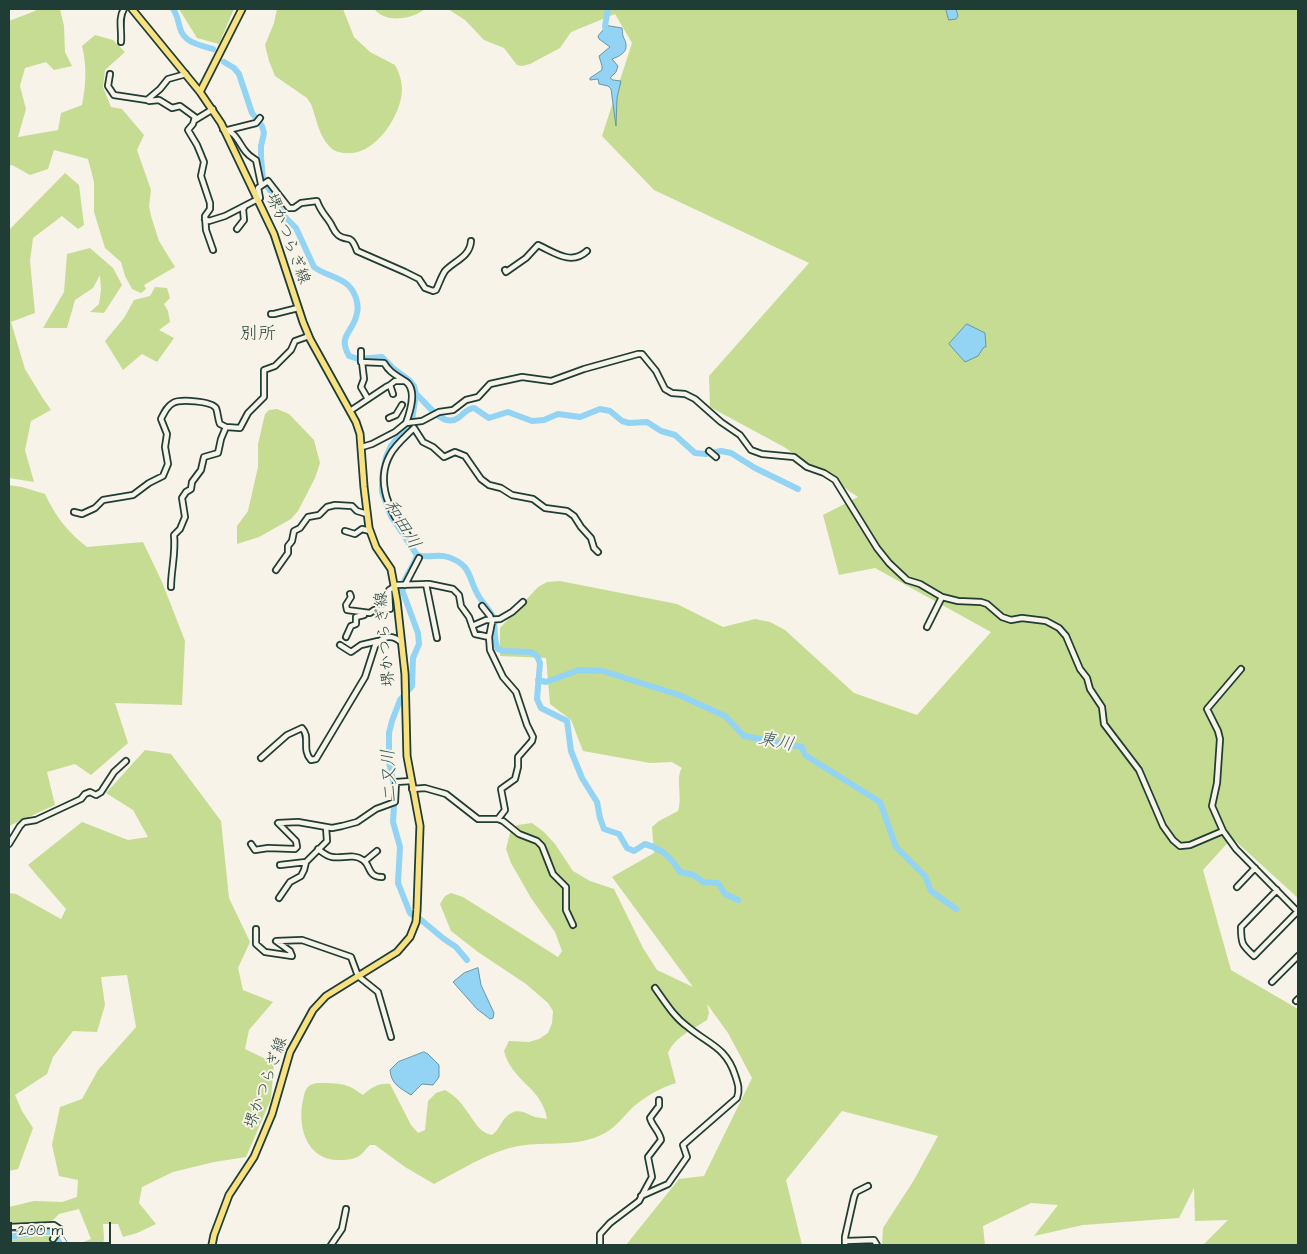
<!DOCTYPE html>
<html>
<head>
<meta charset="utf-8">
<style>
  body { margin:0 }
  #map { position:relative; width:1307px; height:1254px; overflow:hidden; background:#f7f3e8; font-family:"Architects Daughter",sans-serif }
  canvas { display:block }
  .frame { position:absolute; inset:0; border:10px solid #1f3d34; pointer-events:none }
  .scale { position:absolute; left:10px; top:1222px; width:101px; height:22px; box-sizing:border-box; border:2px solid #1f3d34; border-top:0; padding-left:6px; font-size:15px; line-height:18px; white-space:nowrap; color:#1f3d34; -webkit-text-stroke:4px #f7f3e8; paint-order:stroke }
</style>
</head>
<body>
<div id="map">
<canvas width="1307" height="1254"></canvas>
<div class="frame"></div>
<div class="scale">200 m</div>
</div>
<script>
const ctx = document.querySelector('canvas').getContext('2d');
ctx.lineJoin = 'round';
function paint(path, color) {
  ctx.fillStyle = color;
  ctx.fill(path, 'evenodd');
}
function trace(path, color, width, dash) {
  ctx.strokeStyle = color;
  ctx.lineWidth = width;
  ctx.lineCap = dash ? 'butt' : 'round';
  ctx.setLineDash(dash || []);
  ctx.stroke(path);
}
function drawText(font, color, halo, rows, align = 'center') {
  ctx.font = font + ' "Architects Daughter","Klee One",sans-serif';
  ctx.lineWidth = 4;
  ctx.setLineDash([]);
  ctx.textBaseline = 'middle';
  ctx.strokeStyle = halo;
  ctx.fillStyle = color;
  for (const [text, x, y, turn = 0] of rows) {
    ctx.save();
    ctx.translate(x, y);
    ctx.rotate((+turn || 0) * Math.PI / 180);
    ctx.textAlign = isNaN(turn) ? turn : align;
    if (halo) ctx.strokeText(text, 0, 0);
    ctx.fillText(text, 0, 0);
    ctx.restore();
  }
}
const green = new Path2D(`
  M36,9H60L64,26L65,52L72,66L54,70L46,62L25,68L20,86L26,109L18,137L58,130L61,113L82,105C86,85 87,66 82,46L95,35L113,40L125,52L105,70L103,87L111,107L122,109L144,135L137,150L151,190L149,206L151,216L159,241L175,267L144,285L146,289L141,293L132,289L125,276L121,262L105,248L94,212V182L88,159L54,150L48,169L30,175L12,165L9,166V21L35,11Z
  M179,9H234L219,44L197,38Z
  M277,9H343L354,37L370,52L395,65C399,72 402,81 402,90C401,116 375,156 346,153C340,153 333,151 329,146C319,136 316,117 311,104L307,98L275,76L269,61L265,45L274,23Z
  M374,9H425C412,19 387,24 374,9Z
  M448,9H1298V898L1232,838L1203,870L1231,970L1298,1009V1245H1203L1228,1220L1195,1221L1194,1188L1179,1218L1083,1225L1034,1236L1058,1205L1031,1203L983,1226L985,1245H882L883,1228L914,1180L938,1136L842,1111L786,1180L802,1245H626L679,1179L704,1176L752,1078L728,1033L707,1004L709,1013L707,1020C692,1030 676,1036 668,1053L676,1083C660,1088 646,1096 633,1107C624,1116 616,1127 605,1133C578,1148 547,1141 518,1146C488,1152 461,1170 434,1184L405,1167L375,1145H370C366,1148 363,1154 359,1156C353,1160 344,1160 337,1160C306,1159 297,1125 303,1100C304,1095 305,1089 309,1086C314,1082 322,1083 328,1083C345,1084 349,1085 363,1095C371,1088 378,1083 390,1084L411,1125L418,1133L425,1130L428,1101L436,1093L445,1090C454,1095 460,1101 466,1110C474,1120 478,1132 492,1135C499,1130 500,1123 506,1117C518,1106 525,1114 535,1117C539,1118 544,1118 547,1119C542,1087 512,1082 504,1051L509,1041L529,1042L539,1039L548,1033L552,1023L553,1011L548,1003L526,984L478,952L451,931L440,904L445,896L451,893L463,897L558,957L562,951L555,932L531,898L511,863L506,849L511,829L518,825L532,823L544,832L555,844L573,871L590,881L614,889L643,948L657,970L693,987L612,877L654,853L652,827L659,821L678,811C683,798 675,777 682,768L672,762L650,763L583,751L571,720L550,704L546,658L500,656V628L538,587L547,582L560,581L677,604L723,627L755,619L770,622L785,630L854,693L917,715L991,632L875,568L839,575L823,515L858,497L784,447L710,407L709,376L809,263L654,190L602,136L632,43L615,14L571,32L560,48L530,64L522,66L517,65L504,48L484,40L465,20Z
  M65,173L79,185L84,225L78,229L62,216L33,238L30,261L35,313L11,322L25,369L42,397L51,410L31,421L25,450L34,482L9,478V230Z
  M90,248L113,268L122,285L104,313L90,312L99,304L101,290L100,275L93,288L75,300L67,328H43L64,292L67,254Z
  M155,287L167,288L170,298L164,304L168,311L170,322L159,330L174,338L157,362L142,354L123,370L105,341L124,318L134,300L150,296Z
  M277,409L289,414L314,440L320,463L315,478L298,511L291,519L259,537L237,544V526L248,511L258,467V444L265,414L269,410Z
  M9,485L22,487L45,494C56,517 67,531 87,547L143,542L162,582L185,641L182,705L115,703L128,743L91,775L75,764L47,772L55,805L9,826Z
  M145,750L171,754L221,821L229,898L250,942L238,968L243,990L273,1002L249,1030L245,1049L274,1063L271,1099L246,1157L214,1162L173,1172L142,1187L139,1203L156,1224L137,1233L123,1237L118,1224H103L104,1238L103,1245H75L91,1239L79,1209L59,1214L51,1222L34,1226L9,1228V1207L34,1201L62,1202L77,1197L78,1180L59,1176L52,1145L60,1107L82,1099L98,1070L136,1027L127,975L101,977L105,1005L97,1032L73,1031L53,1057L47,1074L15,1095L22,1111L33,1128L18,1169L9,1171V893L16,894L61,919L66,909L28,865L82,822L128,840L148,837L133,810L106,793Z
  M39,1236H53L57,1245H9V1240Z`);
const water = new Path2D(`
  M946,9H956L958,16L956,19L949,20Z
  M604,25L622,28C623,30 622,33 623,36C624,39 626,42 626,45C627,53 618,57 612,59L618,66L616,72L610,78L613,80L621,81L617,98L616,126L611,89L608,86L599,84L598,79L590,80V78L602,70V66L599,56L610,47L599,39L598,36L603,30Z
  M967,324L985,333L986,347H984L978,356L965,362L949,344Z
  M478,968L481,985L494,1013L493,1018L490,1019L477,1009L453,982L464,973Z
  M424,1052L428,1054L439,1065V1077L433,1085L422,1084L411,1095C400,1088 391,1084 390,1070L398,1062Z`);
const stream = new Path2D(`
  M9,1231H24L45,1227
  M60,1231L69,1245`);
const river = new Path2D(`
  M173,9C177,14 178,21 180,28C184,43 200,45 213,49
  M607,32L605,26L608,9
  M224,62L234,68L239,74L252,113L262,126L264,133L261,146V157L263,180L274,196L283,215L296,228L314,267C324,275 338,276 348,285C356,293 360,306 356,317C351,334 338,336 349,356L358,359L382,357L394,369L410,381L414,386L416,394L412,420L391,446L386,457L382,478V492L391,516L417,555C430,559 437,553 448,557C472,565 468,578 478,595C482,603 491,610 493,618C496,628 493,639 498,649L503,651L531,652L537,656L540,663L537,699L541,708L567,721L571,751L582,778L597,802L600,818L604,829L619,834L627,848L634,851L645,844C662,849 671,857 680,872L694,875L703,882L718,883L725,894L738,900
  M416,394C426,402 443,429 458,418C464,414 466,409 474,408L489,418L508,412L532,421L544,420L558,414L580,417L600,409L610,411L622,421L629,423L647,422L661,431L675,435L695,453L706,454L721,451L731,453L755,468L798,489
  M538,680L546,682L579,670L603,671L679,695L725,716L744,736L802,747L805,755L880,802L896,847L925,876L931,891L956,909
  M414,916L410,913L398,883L400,847L393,822L395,789L389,762V733L392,721L400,700L412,686L413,658L419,644L418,633L401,587L415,561L417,555
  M420,919L444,939L456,947L467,960
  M9,1237L39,1232H52L61,1245`);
const minor = new Path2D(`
  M121,42C122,30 118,18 124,9
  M110,74L108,86L114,95L147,100L160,89L168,79L186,74
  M147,100L149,101L159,100L172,108L180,106L195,117L193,124L188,130L197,145L204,162L201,176L210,203V209L205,216L206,230L213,250
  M195,120L213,109
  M223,129C237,132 238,143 246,152C249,156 253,158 256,160L261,184
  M228,130L256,123L260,118
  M205,219L209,221L225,216L258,199L260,198L258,188L268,181L289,208H294L301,203L317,201C320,210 324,214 329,221C333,226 333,231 338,235C348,243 350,232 357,251L405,272L419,279L425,288L433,291L436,290C439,284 441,277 445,271C454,261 470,257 471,241
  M237,229L244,220L243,209L245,206
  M505,270L506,272L526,258L538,245C554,252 571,266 587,251
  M271,314H274L298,308
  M361,351V362L384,363C391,374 395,374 405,381C418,389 410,412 406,423
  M362,362L364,379L361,387L368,399
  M390,385L395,381H404
  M350,411L386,387L390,385L393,394
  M389,418L396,415L402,405
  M362,447L372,444L395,432L406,423L422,421L439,412L453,410L466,400L478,397L490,384L522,377L551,381L584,369L638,354H642L656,371L665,389L672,393L685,394L695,399L721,422L740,435L751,450L762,454L794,457L807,467L824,473L835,480L877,548L889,563L907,580L920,584L942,597L958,601L981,602L987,604L1002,617L1011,620L1022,618L1046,621L1059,628L1066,636L1080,669L1087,678L1090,689L1102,707L1104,724L1139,770L1163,826L1173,840L1180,846L1190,845L1223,831
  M709,451L716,457
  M74,512L82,514L95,508L103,500L133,495L149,483L163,476L168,464L165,447L167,434L161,419C164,413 167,406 173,403C180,399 211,401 216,408C218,413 218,420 220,424L226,427
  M345,531L355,534L362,529L370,531
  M408,535C390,514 375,482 390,455C395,445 406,436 414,428L423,442L433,447L444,457L455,452L465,456L481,479L489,485L501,488L512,495L533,499L545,508L567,511L574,516L581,527L591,538L594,548L598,552
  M276,570L288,553V546L292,541L294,531L300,528L308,517L319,515L327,507L335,505L352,506L357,511L367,514
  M426,584L437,638
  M395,585L429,584L453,589L459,595L461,606L469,617L475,634L489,637
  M405,585L419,558
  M171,587C171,570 176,553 174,535L180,529L185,517L182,498L186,492L191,489L192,482L201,470L204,457L218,453L221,439L226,427L240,428L248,413L264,397V370L275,366L291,350L295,341L309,336
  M350,594L351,597L346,605L347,610L370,613L374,610L390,609L389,590L395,586
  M482,606L490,616L492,622L489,637L490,650L503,677L516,692L527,725L533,737L532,741L518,757V767L515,779L501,789L505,810L498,819
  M472,626L486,620L500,619L512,612L523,602
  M927,627L942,597
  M346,637L351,626L356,624V617L364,615
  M340,645L351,652L361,645L378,641
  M1241,669L1207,709L1218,731L1220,739L1217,783L1212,806L1223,831L1236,849L1298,912
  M261,758L287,735L302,728C311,737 301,749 311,760L316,759L365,677L375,646C383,635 393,634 402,643
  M412,789L425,788L446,794L478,819H498L503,821L519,834L537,841L542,846L553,874L566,887V910L573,925
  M9,844L20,826L24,822L36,820L81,799L85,794L90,792L96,795L101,792L114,772L126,761
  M251,844L255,850L268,848L295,849L297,847L296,841L278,823L298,822L332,828L342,826L357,822L376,809L395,802L396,782L411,781
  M318,849C322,852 326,856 332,857C342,859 353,853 363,860C371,865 367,877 382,877
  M365,861L377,851
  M280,865L306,862
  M1237,887L1255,868
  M1277,890L1241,927C1241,944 1242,945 1254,956L1298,911
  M279,898L290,882L301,876L304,870L306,862L327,841L326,827
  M256,929V944L265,952L292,956L290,951L276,941L302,940L351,957L358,976L378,992L391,1037
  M1272,982L1298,956
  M1296,1001L1298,999
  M641,1196L668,1184L687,1157L683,1145L737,1098C740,1089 738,1084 735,1075C726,1047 708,1044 688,1027C674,1017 665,1002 655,988
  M9,1227L54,1225L60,1229L53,1239
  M846,1241L874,1240L877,1245
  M331,1245L342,1229L346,1209
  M600,1245V1234L610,1223L639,1201L652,1177L648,1157L661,1140C660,1132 652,1126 650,1118L659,1106V1100
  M845,1245V1237L854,1197L856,1192L868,1186`);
const major = new Path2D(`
  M132,9L200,92L221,123L274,234L303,322L310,339L356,422L360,434L364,487L369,528L376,547L391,569L397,601L405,674L407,756L420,826L417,910L416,922L410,937L397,952L326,996L313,1010L290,1052L272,1114L254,1157L229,1195L214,1235L212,1245
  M200,92L242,9`);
const streetNames = [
  ["堺かつらぎ線",287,239,69],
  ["堺かつらぎ線",386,639,-95],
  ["堺かつらぎ線",267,1083,-70]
];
const neighbourhoodNames = [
  ["別所",258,335]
];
const waterNames = [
  ["和田川",401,525,59],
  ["東川",776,743,11],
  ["二又川",391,776,-93]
];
paint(green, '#c6dc92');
paint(water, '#93d3f4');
trace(water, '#6597a7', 1);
trace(stream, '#6597a7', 1);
trace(river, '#93d3f4', 6);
trace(minor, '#1f3d34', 8);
trace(major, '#1f3d34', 9);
trace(minor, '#f7f3e8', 4.5);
trace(major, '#f9e181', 5.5);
drawText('16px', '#1f3d34', '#f7f3e8', streetNames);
drawText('18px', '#1f3d34', '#f7f3e8', neighbourhoodNames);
drawText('italic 18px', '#365b5a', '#f7f3e8', waterNames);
</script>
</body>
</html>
